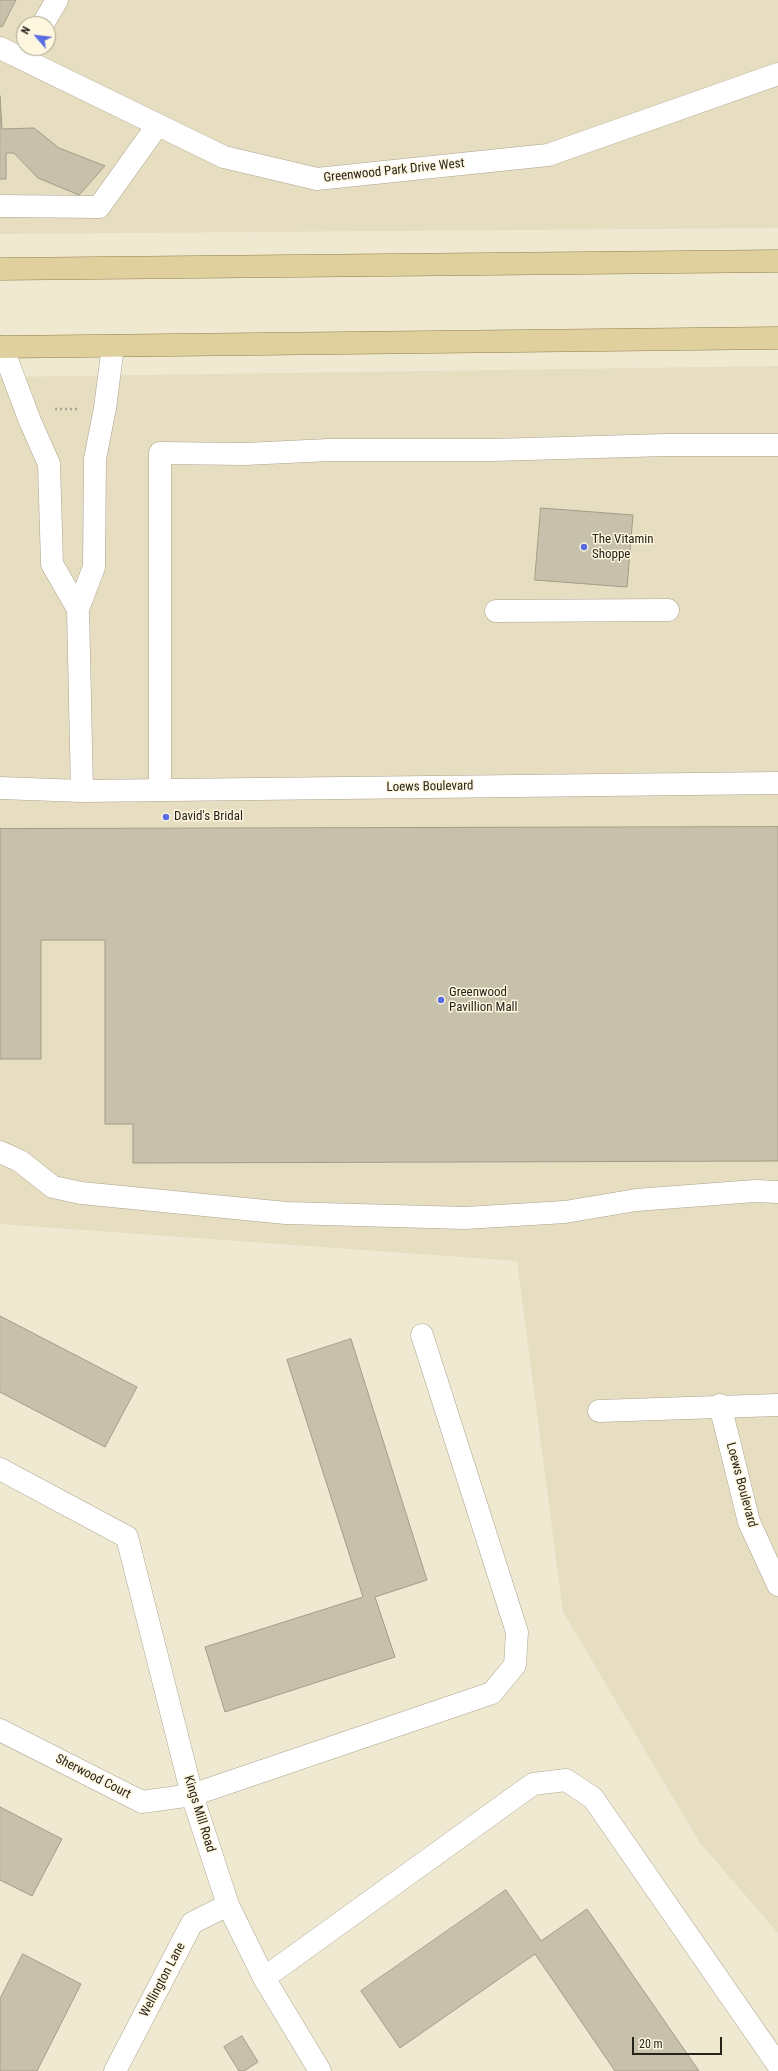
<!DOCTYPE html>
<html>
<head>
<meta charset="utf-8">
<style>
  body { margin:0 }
  #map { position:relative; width:778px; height:2071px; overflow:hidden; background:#f0e9d2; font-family:"Roboto Condensed",sans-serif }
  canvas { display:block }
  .north { position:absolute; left:16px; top:16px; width:40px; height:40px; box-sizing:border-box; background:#fef6df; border:1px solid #a8a291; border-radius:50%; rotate:298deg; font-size:11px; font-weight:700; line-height:16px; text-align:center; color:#26231b }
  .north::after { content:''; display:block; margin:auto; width:14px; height:18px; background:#596ce2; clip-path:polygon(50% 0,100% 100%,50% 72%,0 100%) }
  .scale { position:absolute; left:632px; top:2037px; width:90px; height:18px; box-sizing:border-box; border:2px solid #26231b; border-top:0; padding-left:5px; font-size:12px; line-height:14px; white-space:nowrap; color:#26231b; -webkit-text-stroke:3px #fef6df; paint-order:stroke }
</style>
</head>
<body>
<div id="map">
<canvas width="778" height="2071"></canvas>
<div class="north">N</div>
<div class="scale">20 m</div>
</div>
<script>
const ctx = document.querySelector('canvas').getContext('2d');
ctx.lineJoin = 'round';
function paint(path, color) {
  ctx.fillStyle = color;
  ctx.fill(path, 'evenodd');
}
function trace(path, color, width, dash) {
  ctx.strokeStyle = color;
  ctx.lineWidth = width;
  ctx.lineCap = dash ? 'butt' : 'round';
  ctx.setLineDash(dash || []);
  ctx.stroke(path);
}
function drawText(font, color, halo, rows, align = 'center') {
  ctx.font = font + ' "Roboto Condensed",sans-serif';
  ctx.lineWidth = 3;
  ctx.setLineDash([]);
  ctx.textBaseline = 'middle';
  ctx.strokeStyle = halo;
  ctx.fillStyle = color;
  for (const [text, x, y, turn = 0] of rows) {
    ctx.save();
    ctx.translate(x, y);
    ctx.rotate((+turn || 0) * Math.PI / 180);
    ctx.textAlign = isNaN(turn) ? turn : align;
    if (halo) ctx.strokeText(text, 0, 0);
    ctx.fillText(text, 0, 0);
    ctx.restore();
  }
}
const built = new Path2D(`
  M0,0H778V228L0,234ZM24,24H48V48H24Z
  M778,366V1933L700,1843L563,1612L517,1261L0,1224V377Z`);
const building = new Path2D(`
  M0,0H16L2,27L0,26Z
  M0,96L2,129L34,128L59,148L105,166L79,195L38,178L14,153H6V179H0Z
  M541,508L633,515L627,587L535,580Z
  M778,827V1161L133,1163V1124H105V940H41V1059H0V829Z
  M0,1316L137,1387L105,1447L0,1392Z
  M351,1339L427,1580L375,1597L395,1657L225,1712L205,1647L363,1597L287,1360Z
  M0,1807L62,1839L32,1896L0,1880Z
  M506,1890L541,1941L587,1909L699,2071H615L535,1954L400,2048L361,1991Z
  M23,1954L81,1984L37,2071H0V1999Z
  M242,2036L258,2062L244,2071H239L224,2047Z`);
const path = new Path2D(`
  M55,409H78`);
const minor = new Path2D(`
  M43,24L57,0
  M0,48L224,157L317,179L548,155L778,74
  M0,206L99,207L157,126
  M2,347L30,421L49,464L52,564L78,609L94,567L95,459L105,408L113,346
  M78,609L82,791
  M496,611L668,610
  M0,788L82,791L778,783
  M160,790V453L245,454L329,450H493L666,445H778
  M0,1152L20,1161L53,1187L81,1193L286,1213L465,1218L565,1212L636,1200L755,1191L778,1192
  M720,1405L749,1522L778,1585
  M599,1411L778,1405
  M0,1469L127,1537L192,1795L228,1905L264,1978L320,2071
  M0,1730L142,1802L192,1795L492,1693L515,1665L517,1632L422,1335
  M264,1978L533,1784L566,1780L593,1798L778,2065
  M115,2071L192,1923L228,1905`);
const major = new Path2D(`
  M0,269L778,261
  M0,347L778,338`);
const markers = [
  [584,547,4,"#596ce2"],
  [166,817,4,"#596ce2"],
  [441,1000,4,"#596ce2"]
];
const streetNames = [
  ["Greenwood Park Drive West",394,171,-6],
  ["Loews Boulevard",430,787,-1],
  ["Loews Boulevard",741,1485,75],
  ["Sherwood Court",93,1777,27],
  ["Kings Mill Road",199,1814,73],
  ["Wellington Lane",163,1980,-62]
];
const poiNames = [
  ["The Vitamin",592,540],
  ["Shoppe",592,555],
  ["David's Bridal",174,817],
  ["Greenwood",449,993],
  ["Pavillion Mall",449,1008]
];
paint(built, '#e7ddc0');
paint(building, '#c7c0aa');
trace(building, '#a39c86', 1);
trace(minor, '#aba48e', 23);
trace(major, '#907f47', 23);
trace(path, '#aba593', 2.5, [2, 3]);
trace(minor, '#fff', 22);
trace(major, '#dfd09e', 22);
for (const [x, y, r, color] of markers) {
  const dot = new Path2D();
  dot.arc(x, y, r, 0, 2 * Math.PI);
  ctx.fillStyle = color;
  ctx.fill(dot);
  trace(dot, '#fef6df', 1.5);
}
drawText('13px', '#26231b', '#fef6df', streetNames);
drawText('13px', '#26231b', '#fef6df', poiNames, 'left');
</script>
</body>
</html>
